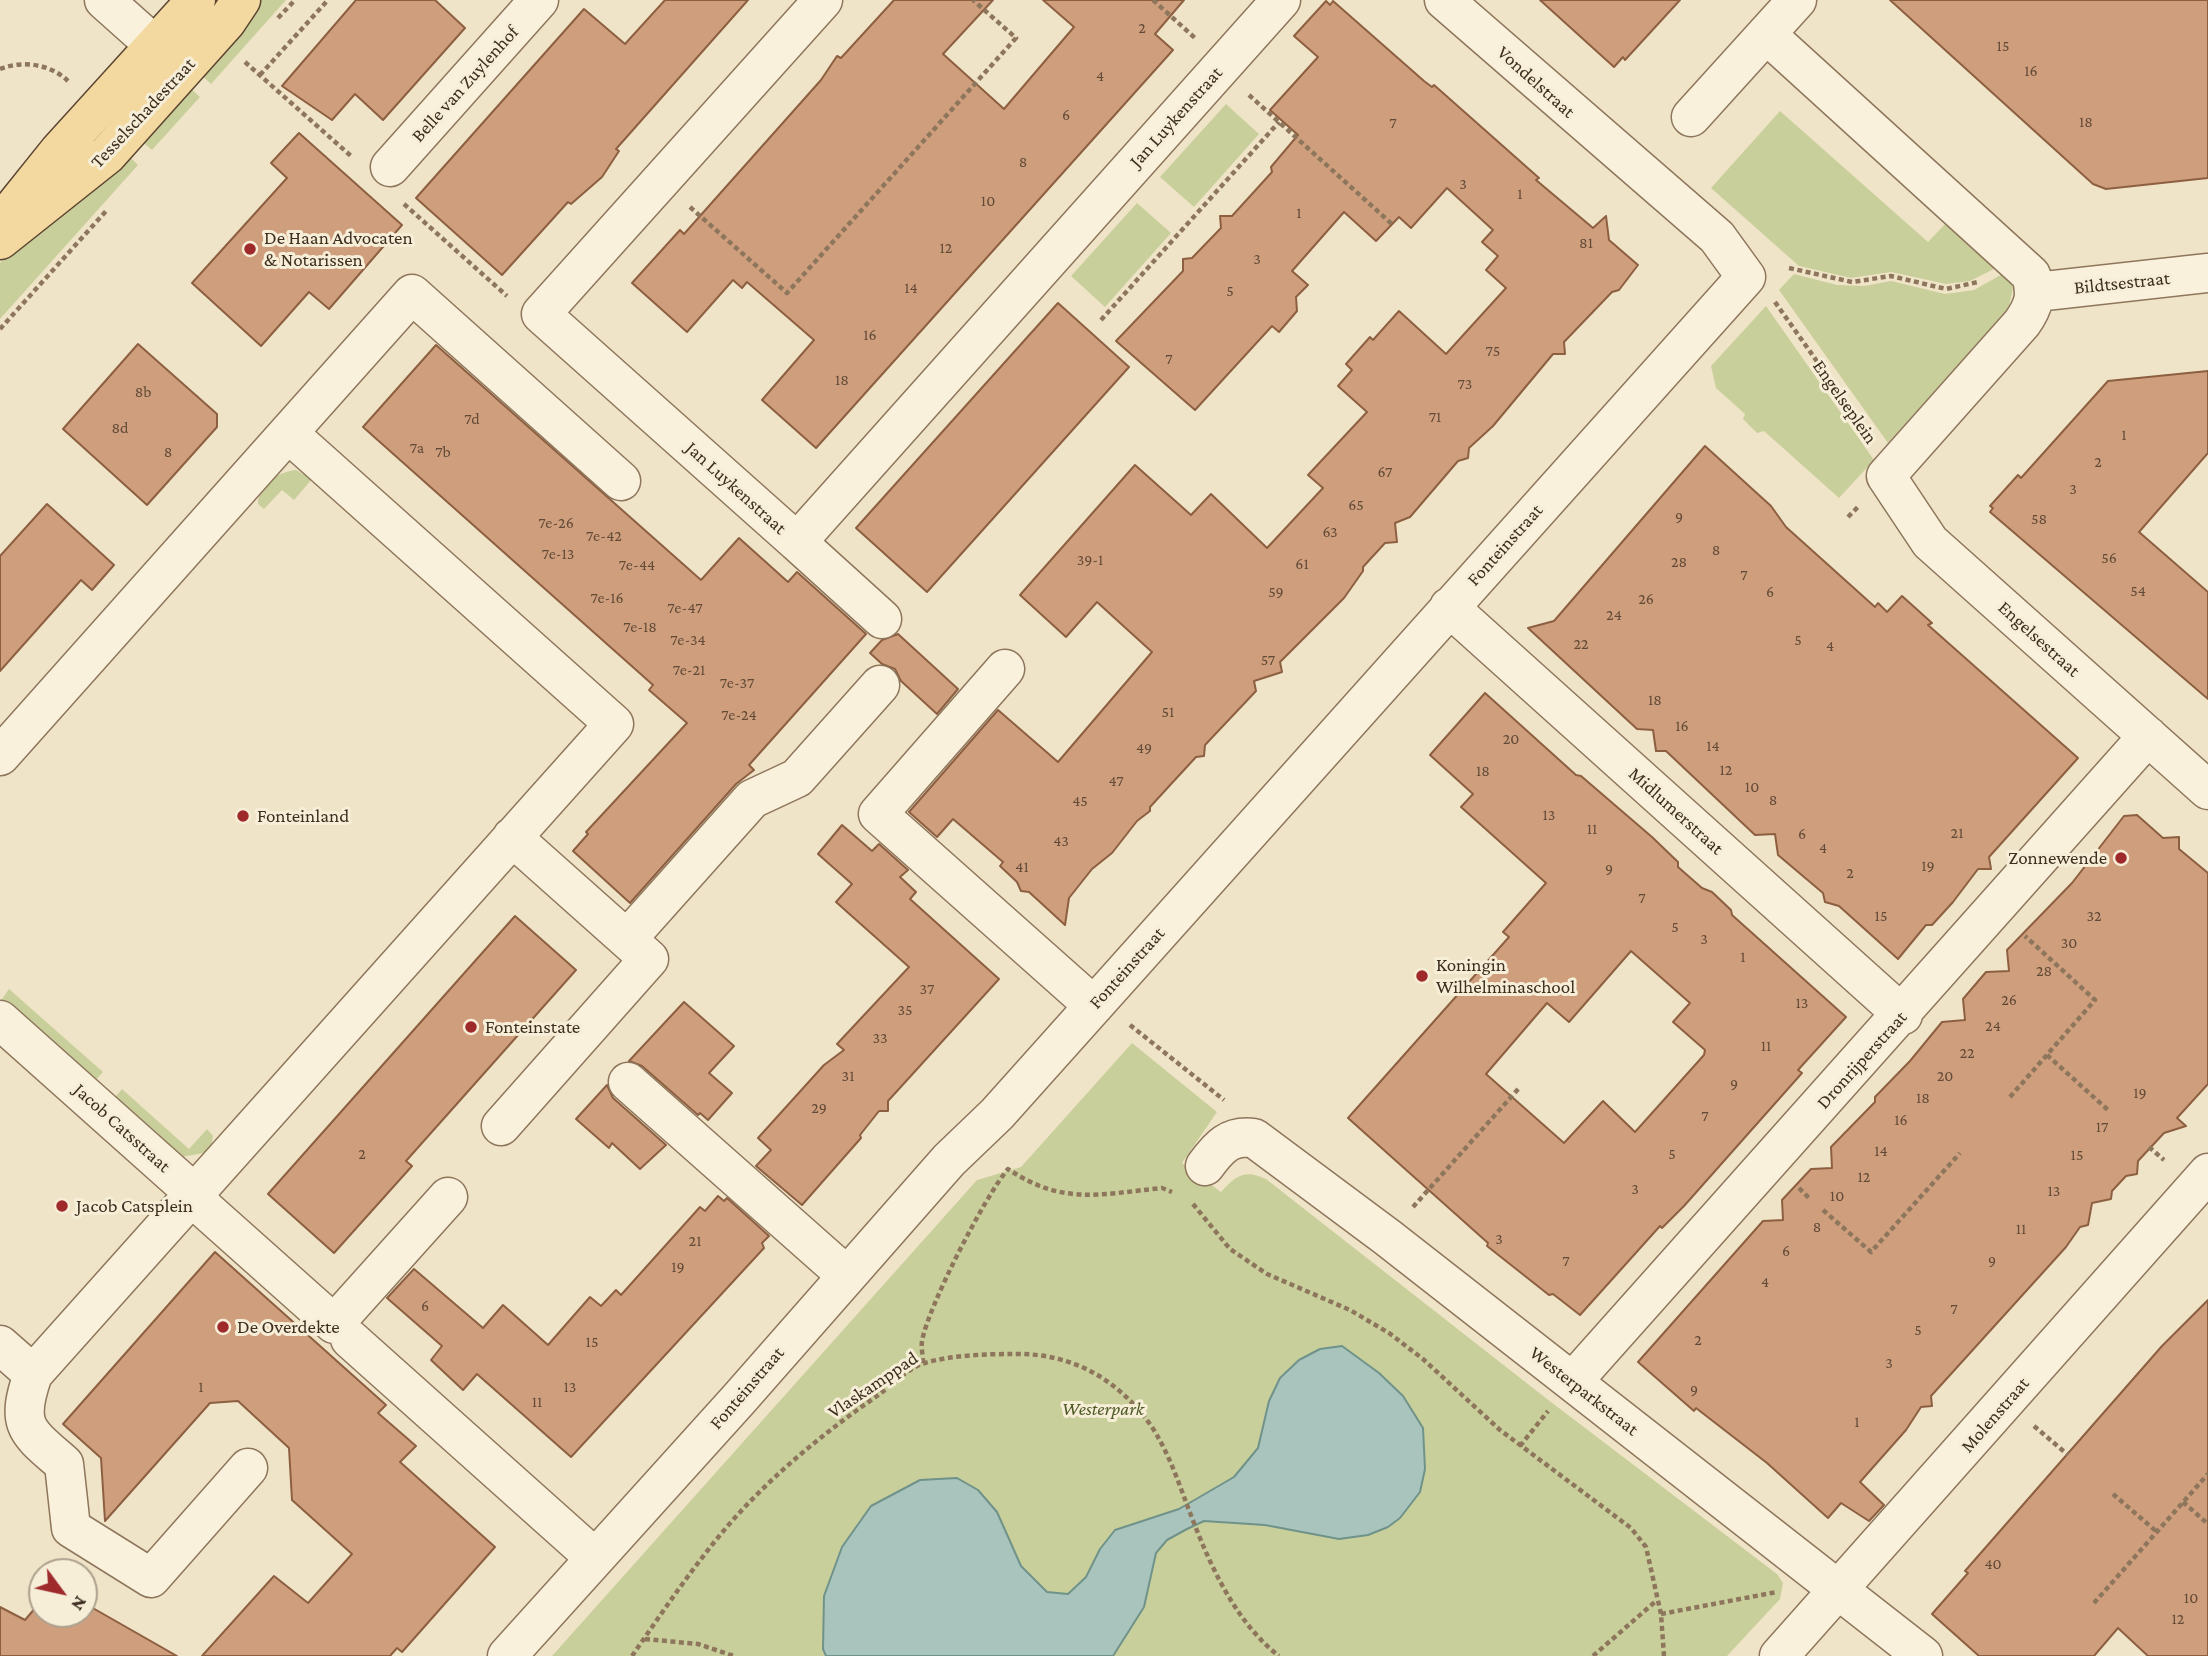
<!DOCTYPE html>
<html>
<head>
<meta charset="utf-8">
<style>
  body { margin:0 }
  #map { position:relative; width:2208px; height:1656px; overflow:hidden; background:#f0e4c8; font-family:"Crimson Pro",serif }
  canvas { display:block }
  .north { position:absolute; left:28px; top:1558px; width:70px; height:70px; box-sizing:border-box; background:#f7eed8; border:2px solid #ada18e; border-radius:50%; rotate:123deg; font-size:19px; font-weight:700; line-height:28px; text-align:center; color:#3d2e20 }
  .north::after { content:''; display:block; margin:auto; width:24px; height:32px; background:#9e2a2b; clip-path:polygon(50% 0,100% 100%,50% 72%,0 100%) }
</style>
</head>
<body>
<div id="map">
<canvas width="2208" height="1656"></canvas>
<div class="north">N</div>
</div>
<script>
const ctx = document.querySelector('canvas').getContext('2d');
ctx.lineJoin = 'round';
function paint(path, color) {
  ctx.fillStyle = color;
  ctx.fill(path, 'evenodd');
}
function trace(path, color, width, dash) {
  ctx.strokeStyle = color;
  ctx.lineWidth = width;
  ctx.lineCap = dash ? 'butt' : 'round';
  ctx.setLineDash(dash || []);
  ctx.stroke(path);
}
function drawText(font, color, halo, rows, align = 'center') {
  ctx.font = font + ' "Crimson Pro",serif';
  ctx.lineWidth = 6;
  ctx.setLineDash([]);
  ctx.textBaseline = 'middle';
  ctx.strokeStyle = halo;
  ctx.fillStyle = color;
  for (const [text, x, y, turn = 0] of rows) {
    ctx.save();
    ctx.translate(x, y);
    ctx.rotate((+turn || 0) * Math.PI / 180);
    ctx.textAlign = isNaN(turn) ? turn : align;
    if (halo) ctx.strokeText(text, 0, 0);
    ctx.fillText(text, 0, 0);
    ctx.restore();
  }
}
const green = new Path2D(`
  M257,0H286L211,84L199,73Z
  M187,85L200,97L152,150L139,139Z
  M1226,104L1259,134L1194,207L1160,177Z
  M1780,111L1928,242L1949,220L2000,266L1970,281L1946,284L1891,272L1851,278L1799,266L1711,188Z
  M126,153L138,165L0,319V263L20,240Z
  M1137,203L1171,233L1105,307L1071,276Z
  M2006,272L2013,288L2008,311L1888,443L1779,290L1794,274L1837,285L1864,286L1891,281L1945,294L1974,290Z
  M1766,306L1874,460L1839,498L1764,431L1757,433L1743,419L1745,414L1716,388L1711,366Z
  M296,470L312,479L294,500L282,490L264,509L258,504C258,484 278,472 296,470Z
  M9,989L103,1072L92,1084L0,1002Z
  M1132,1043L1217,1112L1182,1163L1221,1192C1236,1175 1245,1169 1266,1179L1547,1399L1777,1574L1783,1583L1780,1599L1727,1656H552L977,1180L1021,1167Z
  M122,1089L189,1149L207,1129L213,1136L211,1148L203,1153L182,1157L111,1102Z`);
const water = new Path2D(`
  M1342,1346L1379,1373L1403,1396L1423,1428L1425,1469L1420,1492L1400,1518L1388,1527L1368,1535L1339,1539L1265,1525L1204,1521L1187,1529L1167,1540L1156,1553L1144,1607L1113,1656H826L823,1649L824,1596L842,1547L871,1506L920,1480L957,1478L978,1490L997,1512L1021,1566L1047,1592L1068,1594L1086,1577L1100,1549L1115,1530L1179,1509L1234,1477L1258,1448L1269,1401L1280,1378L1299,1360L1320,1349Z`);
const building = new Path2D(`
  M356,0H435L465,28L383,120L355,94L332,120L282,86Z
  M665,0H748L616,149L619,151L602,177L571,204L568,202L502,275L416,198L584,9L625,44Z
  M894,0H993L943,54L1004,109L1074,27L1043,0H1184L1155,34L1173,50L816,448L762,400L814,340L747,282L742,288L733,280L687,332L632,283L680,230L684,234L821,80L837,56L841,58Z
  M1540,0H1680L1625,60L1623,57L1614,67Z
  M1890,0H2208V178L2106,189L2093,184Z
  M1326,1L1330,5L1333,1L1424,81L1432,87L1434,85L1539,178L1536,180L1593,228L1606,216L1609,240L1638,265L1619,290L1612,292L1564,342L1565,354H1553L1493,426L1469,448L1468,458L1458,461L1410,517L1395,523L1397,542L1385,543L1363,567V571L1344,598L1280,662L1282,672L1254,681L1256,691L1205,745L1204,756L1196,757L1172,783L1150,807V811L1137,821L1112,853L1092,869L1069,898L1065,925L1029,892L1021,891L1017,882L1000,866L1003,862L953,819L937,837L909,812L998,710L1058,762L1152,652L1097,602L1066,637L1020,595L1135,465L1191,515L1211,494L1267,548L1323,488L1308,475L1367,412L1338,386L1352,370L1346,364L1370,337L1373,340L1399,311L1446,354L1506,288L1486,270L1498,256L1482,242L1493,230L1447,188L1411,228L1399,217L1376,241L1344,212L1292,271L1308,285L1296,297L1297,311L1279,332L1272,326L1195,410L1116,341L1183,271V259L1192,258L1221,228L1220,216H1232L1272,172L1271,167L1298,135L1270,110L1318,57L1294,36Z
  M299,133L402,225L329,309L309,292L261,346L192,283L287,178L271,163Z
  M1058,303L1129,367L927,592L856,528Z
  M138,344L217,414V427L147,505L63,429Z
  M436,345L701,580L739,538L788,582L797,572L866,634L749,765L754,770L736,784L630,903L573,851L588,834L586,832L687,723L649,690L653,685L363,427Z
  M2208,371V453L2139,532L2208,592V699L1990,512L1993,508L1990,506L2018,475L2021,478L2108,381Z
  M1705,446L1771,506L1786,527L1875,607L1878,603L1887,612L1902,596L1932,623L1928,625L2078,758L1989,857L1991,869H1978L1953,902L1932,925H1926L1898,959L1839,906L1825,902L1823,893L1778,855L1775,834L1755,835L1666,751H1656L1653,730L1637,729L1528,628L1554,621Z
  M47,504L114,565L92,590L81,580L0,671V556Z
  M898,634L958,689L937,714L901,681L895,669L882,664L870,653L882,640Z
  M1485,693L1576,775L1581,776L1652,837L1678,862V867L1702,888L1712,892L1731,910L1732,915L1846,1017L1798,1070L1802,1073L1684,1206L1662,1228L1660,1226L1580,1315L1553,1294L1549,1295L1487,1246L1488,1243L1348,1118L1509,937L1503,932L1546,883L1461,807L1473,794L1430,755ZM1631,951L1690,1003L1673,1022L1705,1050L1704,1055L1635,1132L1603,1101L1564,1143L1486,1074L1547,1003L1569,1022Z
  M2137,815L2163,838L2179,837V849L2208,873V1084L2177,1118L2186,1126L2164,1133L2138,1161L2137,1174L2126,1176L2112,1191L2111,1199L2092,1203L2088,1225L2080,1227L2066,1247L1931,1396L1932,1406L1921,1407L1906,1430L1860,1482L1884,1505L1869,1521L1841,1503L1828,1518L1767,1463L1696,1408L1694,1411L1638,1362L1763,1221L1783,1220L1782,1200L1811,1169L1832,1168L1831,1147L1875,1102V1097L1910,1061L1942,1022L1965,1020L1963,999L1986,972L2009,971L2007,950L2072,883L2124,816Z
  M842,825L872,851L879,844L908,870L900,877L916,892L910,899L999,979L888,1101V1111H879L860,1135L861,1138L802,1205L756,1166L771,1150L758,1138L824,1065L844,1050L837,1044L909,967L836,902L852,884L818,854Z
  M515,916L576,970L406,1161L412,1166L334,1253L268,1194Z
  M684,1002L734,1046L709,1073L732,1093L708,1120L700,1113L698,1115L642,1066L629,1061Z
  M607,1085L613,1098L666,1145L640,1169L612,1143L609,1148L576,1119Z
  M718,1196L724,1201L727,1198L769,1236L762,1243L764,1248L571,1457L477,1374L463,1390L431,1360L442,1346L387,1298L414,1269L483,1328L503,1305L548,1345L590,1297L601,1306L616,1290L621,1295L700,1207L705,1211Z
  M215,1252L386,1405L378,1413L416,1446L400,1462L495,1547L402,1652L397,1648L390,1656H202L274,1576L308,1603L352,1554L292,1500L289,1448L238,1401L210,1403L105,1521L101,1458L63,1424Z
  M2208,1300V1656H2148L2118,1628L2094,1656H1979L1932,1614L1968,1573L1965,1571L2162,1346Z
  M42,1600V1614H84V1603L177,1656H0V1607L25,1620Z`);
const path = new Path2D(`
  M1153,0L1195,38
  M278,18L295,0
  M245,62L351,156
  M0,69C23,60 50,64 68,81
  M260,75L328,0
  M1249,95L1393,225
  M404,204L507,296
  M690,207L787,293L1016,38L973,0
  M1789,268L1852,282L1891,276L1946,289L1978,282
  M1775,302L1869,435
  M1101,320L1279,122
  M0,329L107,210
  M1848,517L1859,506
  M1130,1025L1224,1100
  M2047,1055L2108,1110
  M2010,1097L2095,1000L2025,936
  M2149,1147L2164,1160
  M1799,1188L1809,1198
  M1193,1204L1230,1249L1267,1274L1350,1310L1389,1333L1423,1359L1500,1430L1631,1528L1646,1547L1661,1614L1664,1656
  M1413,1207L1520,1087
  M1823,1210L1871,1252L1960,1153
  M923,1363C923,1356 921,1348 922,1341C928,1307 985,1196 1008,1169C1063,1206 1101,1194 1162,1188L1172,1192
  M2034,1426L2068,1455
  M1520,1446L1548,1411
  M2113,1494L2157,1532
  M2183,1502L2208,1524
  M2094,1603L2208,1474
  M1661,1614L1777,1592
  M645,1639L698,1644L734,1656
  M632,1656C659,1617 686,1577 716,1540C761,1484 818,1437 877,1396C891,1386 909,1367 925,1363C951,1355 987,1354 1014,1354C1073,1353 1118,1379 1152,1427C1166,1449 1174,1470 1183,1494C1204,1551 1230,1618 1279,1656
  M1593,1656L1656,1601`);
const minor = new Path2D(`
  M104,0L178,66
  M823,0L541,314L797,542L1281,0
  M1766,34L2031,275C2037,295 2034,306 2022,323L1886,476L1930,542L2208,790
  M1691,117L1797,0
  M390,167L539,0
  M2036,292L2208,273
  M288,433L412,294L621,481
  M797,542L882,619
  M1449,607L1903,1015
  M1005,669L878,814L1094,1006
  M0,756L288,433L614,724L33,1374C15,1426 26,1431 64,1464L71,1528L151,1578L248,1468
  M627,939L752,799L797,778L880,685
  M0,1020L194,1193L205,1209L334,1324L448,1197
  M628,1082L846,1275
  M501,1126L649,959L512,837
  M1205,1166C1219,1147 1229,1135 1254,1138L1387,1237L1923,1656
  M350,1339L595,1558
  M0,1345L33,1374
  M1573,1381L2148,736
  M507,1656L739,1399L949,1160L997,1114L1746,277L1717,237L1444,0
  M1779,1656L2208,1173`);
const major = new Path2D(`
  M6,217L59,151L196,0
  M0,240L107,155L227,21L241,0`);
const markers = [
  [250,249,7,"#9e2a2b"],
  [243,816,7,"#9e2a2b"],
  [2121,858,7,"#9e2a2b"],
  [1422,976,7,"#9e2a2b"],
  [471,1027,7,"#9e2a2b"],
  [62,1206,7,"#9e2a2b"],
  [223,1327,7,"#9e2a2b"]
];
const numberNames = [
  ["2",1142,28],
  ["15",2003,46],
  ["16",2031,71],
  ["4",1100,76],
  ["6",1066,115],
  ["18",2086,122],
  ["7",1393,123],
  ["8",1023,162],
  ["3",1463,184],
  ["1",1520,194],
  ["10",988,201],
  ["1",1299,213],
  ["81",1586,243],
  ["12",946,248],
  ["3",1257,259],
  ["14",911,288],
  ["5",1230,291],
  ["16",870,335],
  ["75",1493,351],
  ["7",1169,359],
  ["18",842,380],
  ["73",1465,384],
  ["8b",143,392],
  ["71",1435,417],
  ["7d",472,419],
  ["8d",120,428],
  ["1",2124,435],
  ["7a",417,448],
  ["8",168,452],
  ["7b",443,452],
  ["2",2098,462],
  ["67",1385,472],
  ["3",2073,489],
  ["65",1356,505],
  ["9",1679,517],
  ["58",2039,519],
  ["7e-26",556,523],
  ["63",1330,532],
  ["7e-42",604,536],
  ["8",1716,550],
  ["7e-13",558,554],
  ["56",2109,558],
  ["39-1",1090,560],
  ["28",1679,562],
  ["61",1302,564],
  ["7e-44",637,565],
  ["7",1744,575],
  ["54",2138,591],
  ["59",1276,592],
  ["6",1770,592],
  ["7e-16",607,598],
  ["26",1646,599],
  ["7e-47",685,608],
  ["24",1614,615],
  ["7e-18",640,627],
  ["7e-34",688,640],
  ["5",1798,640],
  ["22",1581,644],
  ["4",1830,646],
  ["57",1268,660],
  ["7e-21",689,670],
  ["7e-37",737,683],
  ["18",1655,700],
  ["51",1168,712],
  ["7e-24",739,715],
  ["16",1682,726],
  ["20",1511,739],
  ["14",1713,746],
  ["49",1144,748],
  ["12",1726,770],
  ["18",1483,771],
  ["47",1116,781],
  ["10",1752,787],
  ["8",1773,800],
  ["45",1080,801],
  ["13",1549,815],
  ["11",1592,829],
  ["21",1957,833],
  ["6",1802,834],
  ["43",1061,841],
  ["4",1823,848],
  ["19",1928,866],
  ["41",1022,867],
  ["9",1609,869],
  ["2",1850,873],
  ["7",1642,898],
  ["15",1881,916],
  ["32",2094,916],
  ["5",1675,927],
  ["3",1704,939],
  ["30",2069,943],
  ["1",1743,957],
  ["28",2044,971],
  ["37",927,989],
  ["26",2009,1000],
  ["13",1802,1003],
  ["35",905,1010],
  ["24",1993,1026],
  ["33",880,1038],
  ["11",1766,1046],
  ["22",1967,1053],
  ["31",848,1076],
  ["20",1945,1076],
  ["9",1734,1084],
  ["19",2140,1093],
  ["18",1923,1098],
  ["29",819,1108],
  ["7",1705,1116],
  ["16",1901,1120],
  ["17",2102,1127],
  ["14",1881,1151],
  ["2",362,1154],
  ["5",1672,1154],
  ["15",2077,1155],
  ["12",1864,1177],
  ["3",1635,1189],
  ["13",2054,1191],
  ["10",1837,1196],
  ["8",1817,1227],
  ["11",2021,1229],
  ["3",1499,1239],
  ["21",695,1241],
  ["6",1786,1251],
  ["7",1566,1261],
  ["9",1992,1261],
  ["19",678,1267],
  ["4",1765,1282],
  ["6",425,1306],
  ["7",1954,1309],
  ["5",1918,1330],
  ["2",1698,1340],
  ["15",592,1342],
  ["3",1889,1363],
  ["1",201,1387],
  ["13",570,1387],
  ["9",1694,1390],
  ["11",537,1402],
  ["1",1857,1422],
  ["40",1993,1564],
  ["10",2191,1598],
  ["12",2178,1619]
];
const streetNames = [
  ["Vondelstraat",1536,82,42],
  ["Belle van Zuylenhof",465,84,-48],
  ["Tesselschadestraat",143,113,-47],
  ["Jan Luykenstraat",1176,117,-48],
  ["Bildtsestraat",2122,283,-6],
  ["Engelseplein",1845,402,55],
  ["Jan Luykenstraat",736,488,42],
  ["Fonteinstraat",1505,545,-48],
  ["Engelsestraat",2039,639,42],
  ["Midlumerstraat",1676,811,42],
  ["Fonteinstraat",1127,968,-48],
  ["Dronrijperstraat",1862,1060,-48],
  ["Jacob Catsstraat",122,1128,42],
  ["Vlaskamppad",873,1385,-34],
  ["Fonteinstraat",747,1388,-49],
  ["Westerparkstraat",1584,1391,38],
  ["Molenstraat",1995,1415,-49]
];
const poiNames = [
  ["De Haan Advocaten",264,238],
  ["& Notarissen",264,260],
  ["Fonteinland",257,816],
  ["Zonnewende",2107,858,"right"],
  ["Koningin",1436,965],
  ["Wilhelminaschool",1436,987],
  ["Fonteinstate",485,1027],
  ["Jacob Catsplein",76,1206],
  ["De Overdekte",237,1327]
];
const parkNames = [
  ["Westerpark",1103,1409]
];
paint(green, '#c9cf9b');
paint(water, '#a9c4bc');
trace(water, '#6f938a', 2);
paint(building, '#cf9f7d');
trace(building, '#8d5f41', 2);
trace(minor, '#8d765c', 41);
trace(major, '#5b4430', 41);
trace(path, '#8d765c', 4.5, [5, 3.5]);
trace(minor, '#faf1dc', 38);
trace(major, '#f3d9a0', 38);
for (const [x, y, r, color] of markers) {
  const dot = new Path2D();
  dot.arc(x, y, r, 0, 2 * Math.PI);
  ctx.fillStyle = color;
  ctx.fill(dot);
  trace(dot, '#f7eed8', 2.5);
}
drawText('16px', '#624a37', null, numberNames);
drawText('19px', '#3d2e20', '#f7eed8', streetNames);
drawText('19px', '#3d2e20', '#f7eed8', poiNames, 'left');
drawText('italic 19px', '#4d5a26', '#f7eed8', parkNames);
</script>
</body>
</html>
